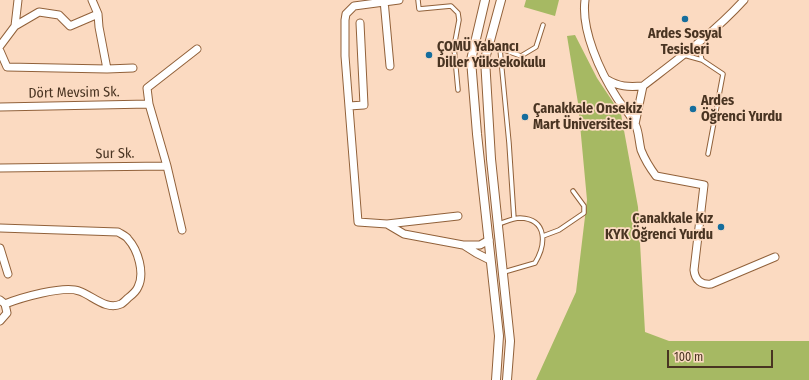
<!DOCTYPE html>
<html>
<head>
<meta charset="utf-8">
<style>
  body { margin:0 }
  #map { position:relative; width:809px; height:380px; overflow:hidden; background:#fbdac1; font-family:"Fira Sans Condensed",sans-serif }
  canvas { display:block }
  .scale { position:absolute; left:667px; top:350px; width:106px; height:18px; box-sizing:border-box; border:2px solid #493422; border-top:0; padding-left:5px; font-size:12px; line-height:14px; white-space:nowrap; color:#493422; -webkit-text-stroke:3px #fbdac1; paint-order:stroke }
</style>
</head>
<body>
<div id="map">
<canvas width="809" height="380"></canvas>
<div class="scale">100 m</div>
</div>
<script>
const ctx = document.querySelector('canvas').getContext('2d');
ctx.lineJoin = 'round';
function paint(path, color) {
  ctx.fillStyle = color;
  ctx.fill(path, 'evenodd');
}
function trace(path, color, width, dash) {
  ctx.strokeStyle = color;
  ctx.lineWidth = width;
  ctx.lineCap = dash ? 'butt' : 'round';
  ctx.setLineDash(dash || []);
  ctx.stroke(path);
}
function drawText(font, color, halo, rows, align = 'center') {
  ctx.font = font + ' "Fira Sans Condensed",sans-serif';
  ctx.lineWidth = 3.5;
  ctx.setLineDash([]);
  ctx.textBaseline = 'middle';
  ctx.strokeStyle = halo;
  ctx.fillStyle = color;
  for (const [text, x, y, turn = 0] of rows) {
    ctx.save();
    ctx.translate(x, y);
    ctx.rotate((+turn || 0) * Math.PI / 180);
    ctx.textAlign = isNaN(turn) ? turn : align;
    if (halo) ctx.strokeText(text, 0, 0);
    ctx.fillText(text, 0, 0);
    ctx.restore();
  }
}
const green = new Path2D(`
  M526,0H559L555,16L524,7Z
  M575,35L597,78L621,114L638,207L645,332L669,341H809V380H536L576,292L587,200L578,103L567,36Z`);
const service = new Path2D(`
  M418,0L419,9L451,6L458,13L459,20L454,47L458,90
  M698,44L702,60
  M490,45L521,56L536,47L543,25
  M500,49L509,143L514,219
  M684,55L702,60L723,74L708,154
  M499,224C505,222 513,218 520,218C548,219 546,245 535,263L504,272
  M543,236L559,230L584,213V206L573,191`);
const minor = new Path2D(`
  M92,0L98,14L99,27L107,69L133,68
  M384,0L390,66
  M399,0L354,6L346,14L345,20V56L358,222L387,224L404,234L463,245H480L489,240
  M585,0C581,30 600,72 617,98C622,106 632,116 636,126C639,133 639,142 641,150C645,160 650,168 656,176L704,185L694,270C695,280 701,285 711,284L775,257
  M15,26L39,12L59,15L70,26L98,14
  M0,46L15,26L18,0
  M0,51L7,67L107,69
  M606,79C619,87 628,87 643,86C678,59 714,33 744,0
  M349,106L364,105L360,23
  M0,107L149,104
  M635,124L643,86
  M0,168L167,166
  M387,224L458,216
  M0,228L118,232C121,234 126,236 128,239C138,250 145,273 138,287C136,292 132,295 128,298C126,300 123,303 121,304C106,311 92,295 79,291C64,285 20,298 5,304
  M182,230L167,166L149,104L147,88L197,49
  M465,246L476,253L490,260
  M0,248L8,274
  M0,300L5,304L7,313L0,321`);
const tertiary = new Path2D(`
  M485,0L471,60L477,134L499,336L496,380
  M501,0L485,59L491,159L510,341L507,380`);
const markers = [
  [685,19,4,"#156d9d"],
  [429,55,4,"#156d9d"],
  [693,109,4,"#156d9d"],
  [525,117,4,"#156d9d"],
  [721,227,4,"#156d9d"]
];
const poiNames = [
  ["Ardes Sosyal",685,34,"center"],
  ["Tesisleri",685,50,"center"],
  ["ÇOMÜ Yabancı",437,47],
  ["Diller Yüksekokulu",437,63],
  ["Ardes",701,101],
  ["Öğrenci Yurdu",701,117],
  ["Çanakkale Onsekiz",533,109],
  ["Mart Üniversitesi",533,125],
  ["Çanakkale Kız",713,219,"right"],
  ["KYK Öğrenci Yurdu",713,235,"right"]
];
const streetNames = [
  ["Dört Mevsim Sk.",74,93,-1],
  ["Sur Sk.",115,154,-1]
];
paint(green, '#a6b963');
trace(service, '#91613a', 5.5);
trace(minor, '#91613a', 9);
trace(tertiary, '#91613a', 10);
trace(service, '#fff', 3.5);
trace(minor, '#fff', 7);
trace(tertiary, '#fff', 8);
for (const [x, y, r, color] of markers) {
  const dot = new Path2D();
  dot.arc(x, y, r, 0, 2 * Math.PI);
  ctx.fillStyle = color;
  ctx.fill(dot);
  trace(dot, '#fbdac1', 1.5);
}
drawText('bold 14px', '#493422', '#fbdac1', poiNames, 'left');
drawText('14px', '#493422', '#fbdac1', streetNames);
</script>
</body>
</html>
